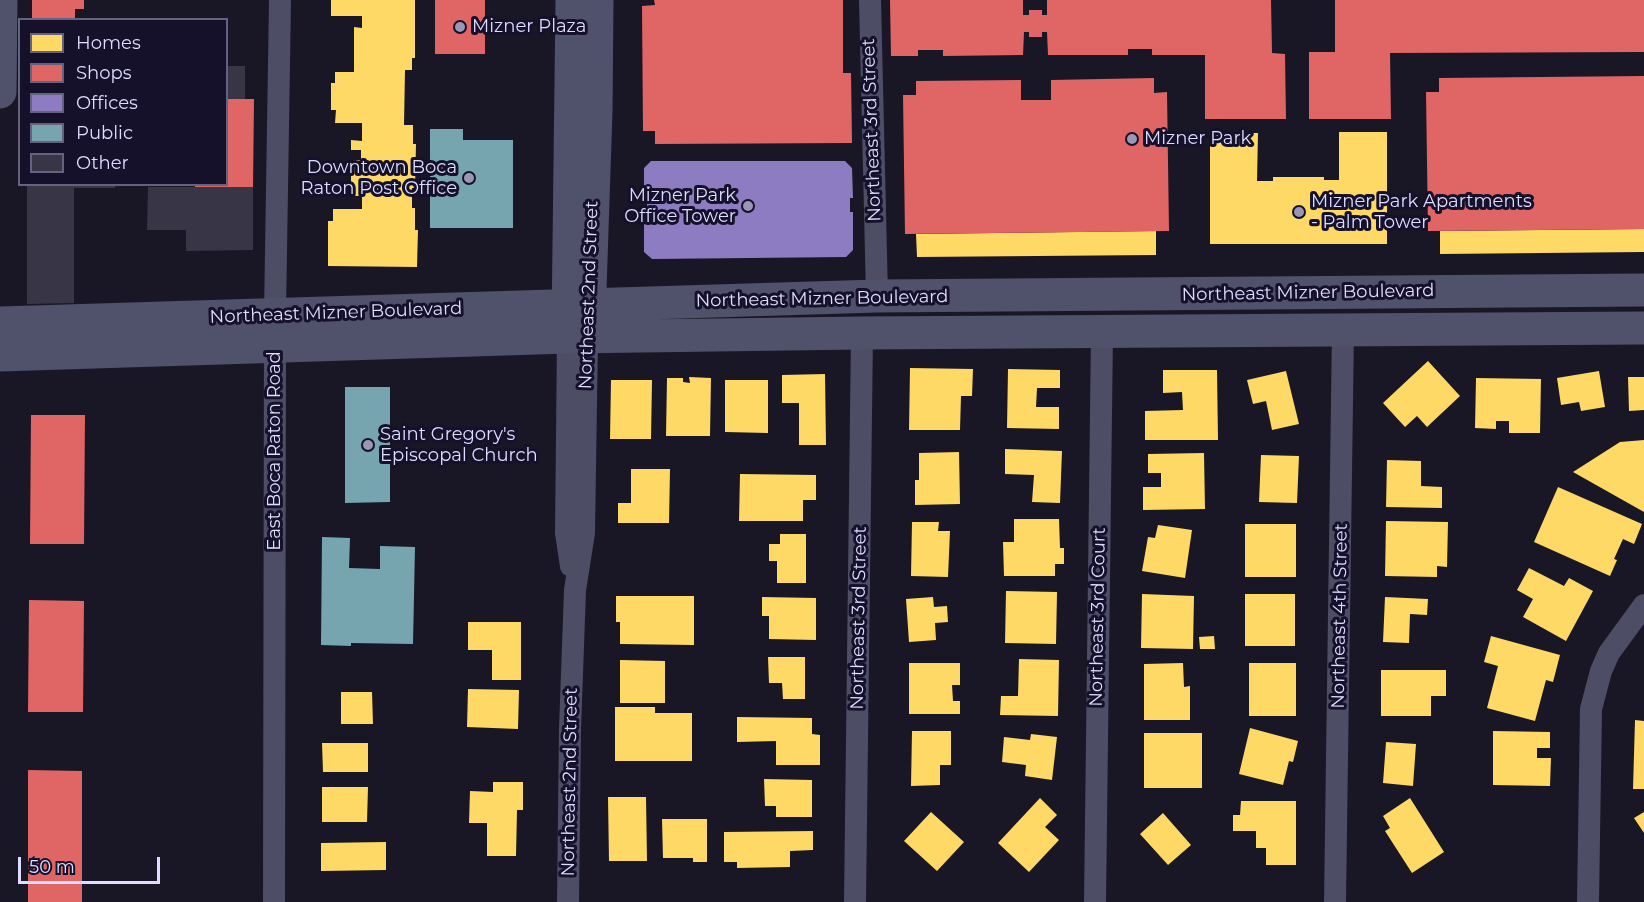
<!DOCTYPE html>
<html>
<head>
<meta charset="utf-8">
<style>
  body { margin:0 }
  #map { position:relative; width:1644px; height:902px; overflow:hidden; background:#191725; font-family:Montserrat,sans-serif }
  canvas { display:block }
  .legend { position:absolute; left:18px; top:18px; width:210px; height:168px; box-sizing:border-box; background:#15112b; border:2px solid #656280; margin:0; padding:8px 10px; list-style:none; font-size:18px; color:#dedcff }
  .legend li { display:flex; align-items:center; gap:12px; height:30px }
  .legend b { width:30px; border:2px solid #656280 }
  .scale { position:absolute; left:18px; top:857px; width:142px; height:27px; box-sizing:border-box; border:3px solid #dedcff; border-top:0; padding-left:8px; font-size:18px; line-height:21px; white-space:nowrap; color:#dedcff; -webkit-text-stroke:4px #15112b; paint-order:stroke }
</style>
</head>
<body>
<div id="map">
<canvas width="1644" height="902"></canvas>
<ul class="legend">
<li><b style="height:16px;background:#ffd966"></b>Homes</li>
<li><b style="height:16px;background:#e06666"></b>Shops</li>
<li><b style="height:16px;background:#8e7cc3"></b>Offices</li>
<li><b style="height:16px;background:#76a5af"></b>Public</li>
<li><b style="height:16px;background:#383646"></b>Other</li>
</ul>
<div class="scale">50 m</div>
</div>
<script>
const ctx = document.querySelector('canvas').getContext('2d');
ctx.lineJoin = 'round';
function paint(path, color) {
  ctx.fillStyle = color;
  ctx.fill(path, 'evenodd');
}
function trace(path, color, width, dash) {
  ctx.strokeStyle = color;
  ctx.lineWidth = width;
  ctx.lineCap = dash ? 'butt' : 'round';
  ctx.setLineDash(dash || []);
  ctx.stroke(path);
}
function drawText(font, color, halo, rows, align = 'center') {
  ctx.font = font + ' Montserrat,sans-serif';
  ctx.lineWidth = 6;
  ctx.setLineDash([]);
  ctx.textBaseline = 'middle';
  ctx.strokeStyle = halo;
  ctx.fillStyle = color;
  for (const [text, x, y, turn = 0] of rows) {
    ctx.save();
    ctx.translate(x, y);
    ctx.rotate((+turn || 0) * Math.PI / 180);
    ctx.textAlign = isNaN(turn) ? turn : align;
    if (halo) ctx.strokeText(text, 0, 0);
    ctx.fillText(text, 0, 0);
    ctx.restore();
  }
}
const homes = new Path2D(`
  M331,0H415V58H412V70H405L404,125H413V144H416L415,188H412V208H415V230H418L417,267L328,266V221H333V209H362V196H354V187H351V174L354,173V160H361V150H351V140L362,141V123H335L336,110H331V83H335V72H354V27L362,28V16H331Z
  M1339,132H1387V244H1210V133H1258L1257,181H1273V177H1324V180H1339Z
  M1644,229V252L1440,254V231Z
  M1156,231V255L917,257L916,234Z
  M1428,361L1460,396L1427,427L1417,416L1405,427L1383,403Z
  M910,368L973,369L972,396H961L960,430H909Z
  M1008,369L1060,370V388H1037L1036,407H1059V429L1007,428Z
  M1163,370H1217L1218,440H1145V411L1183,410L1182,392L1163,393Z
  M1286,371L1299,424L1272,430L1266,401L1253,404L1247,380Z
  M1599,371L1605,407L1581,411L1579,402L1561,405L1557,378Z
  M825,374L826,445H799V403H782V375Z
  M689,377L711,378L710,436H666L667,378H683V382L690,383Z
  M1628,377H1644V410L1629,411Z
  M1476,378L1541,379L1540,433H1509V421H1496V429L1475,428Z
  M611,380H652L651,439H610Z
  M725,380H768V433L725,432Z
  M1644,440V512L1573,472L1620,442Z
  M1005,449L1062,451L1060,503L1032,502L1034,475L1005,474Z
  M959,452L960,504L915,505V480H919V453Z
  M1204,453L1205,509L1143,510V487H1161V473H1148V454Z
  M1261,455L1299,456L1297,503L1259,502Z
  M1387,460L1421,461V486L1442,487V508L1386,507Z
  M631,469H670L669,523H618V503H631Z
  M740,474L816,475V500H803V521H739Z
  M1558,487L1642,524L1634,544L1623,539L1614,559L1617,560L1610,576L1534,542Z
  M1014,519H1059L1060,548H1064V564H1055V576H1004L1003,542H1014Z
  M1386,521L1448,522L1447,567L1437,566V577L1385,576Z
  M912,522H939L938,531H950L948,577L911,576Z
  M1245,524H1296V577H1245Z
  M1158,525L1192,530L1185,578L1142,571L1148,537L1155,538Z
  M780,534H806V583H777V561H769V544H780Z
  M1529,568L1564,586L1569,578L1593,591L1566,641L1523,617L1533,599L1517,590Z
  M1006,591L1057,592L1056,644L1005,643Z
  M1142,594L1194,596L1193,649L1141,648Z
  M1245,594H1295V646H1245Z
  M616,596H694V645L620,644V622H616Z
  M762,597L816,598V640L769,639V616H762Z
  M933,597L934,607L947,606L948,622L935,623L936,640L909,642L906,599Z
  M1385,597L1428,599L1427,615L1410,614L1409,643L1383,642Z
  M468,622H521V680H492V650H468Z
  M1214,636L1215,649H1200L1199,637Z
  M1491,636L1560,655L1553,682L1546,680L1535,721L1487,708L1498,666L1484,662Z
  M768,657H805V699H783L782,683H769Z
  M1019,659L1059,660L1058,716L1000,715L1001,696H1018Z
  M620,660L665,661V703H620Z
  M909,663H960V685H952L953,701H960V714H909Z
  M1183,663L1184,687L1190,686V720H1144V664Z
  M1249,663H1296V716H1249Z
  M1381,670H1446V696H1431V716H1381Z
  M468,689L519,690L518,729L467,727Z
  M341,692H372L373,724H341Z
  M615,707H655V713H692V761H615Z
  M737,717L812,718V734L820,735V765H776V741L737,742Z
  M1635,720L1644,721V789H1633Z
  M1250,728L1298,741L1293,762L1289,761L1283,785L1239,774Z
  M912,731H951V765H940V785L911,786Z
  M1493,731L1550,732V748H1537V758H1551L1550,786L1493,785Z
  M1144,733H1202V788H1144Z
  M1031,734L1057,737L1052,780L1025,776L1026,765L1002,762L1004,737L1030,740Z
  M1386,742L1416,744L1413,786L1383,783Z
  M322,743H368V772H323Z
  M764,779L812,780V817H776V806H765Z
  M493,782H523V810H517L516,856H487V823H469L470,791L493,792Z
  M322,787H368L367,822H322Z
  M608,797H646L647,861H609Z
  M1040,798L1057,815L1045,827L1059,840L1029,872L998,843Z
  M1410,798L1444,852L1412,873L1385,831L1390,828L1383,816Z
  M1241,801H1296V865H1266V848H1256V831H1233V815H1240Z
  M931,812L964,842L937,871L904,841Z
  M1644,812V833L1634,818Z
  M1163,813L1191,845L1168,865L1140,834Z
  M662,819H707V862H693V858H663Z
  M813,831V850L790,851V867L737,868V862H724V832Z
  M386,842V870L321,871V843Z`);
const shops = new Path2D(`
  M32,0H84V9H75V20H32Z
  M435,0H485V54H435Z
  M654,0H843V73H851L852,143L655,144V131H643L642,6L655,5Z
  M890,0H1023V15H1029V10H1042V15H1047V0H1271L1272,53L1285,54L1286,119H1205V55H1152V49H1128V55H1048L1047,32H1042V37H1029V32H1024L1023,55L943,56V50H918V56H891Z
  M1335,0H1644V52L1390,53L1391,119H1309V52H1335Z
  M1644,76V229L1428,231L1426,92H1439V78Z
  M1154,78V93L1167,92L1169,231L905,234L903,95H916V81L1021,80V100H1051V80Z
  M226,99H254L253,187H195V184H226Z
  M653,167L843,169V241L652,243Z
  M31,415H85L84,544H30Z
  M29,600L84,601L83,712H28Z
  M28,770L82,771V902H28Z`);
const offices = new Path2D(`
  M651,161H845L852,168L853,198H850V212H853V250L846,257L652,259L644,252V214H647V199H644V168Z`);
const public = new Path2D(`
  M430,129H463V140H513V228H430Z
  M345,387H390V502L345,503Z
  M322,537L350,538L349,568L380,569V546L415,547L413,644L351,643V646L321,645Z`);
const building = new Path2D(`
  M226,66H245V99H226Z
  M37,184H115V188H74V303L27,304V186H37Z
  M148,187H253V250L186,251V230H147Z`);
const street = new Path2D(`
  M870,0L877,296
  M568,337L566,533L571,566
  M274,902L275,315L280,0
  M568,902L570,729L575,590L584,533L587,337
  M855,902L862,333
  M1095,902L1102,332
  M1335,902L1343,329
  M1588,902L1591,709L1601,671L1609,653L1644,605`);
const secondary = new Path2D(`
  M0,92L1,0
  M590,290L596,111L597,0
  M0,323L877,296L1644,290
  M568,326L572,0
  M0,355L568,337L862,333L1644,328`);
const markers = [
  [460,27,6,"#9997b3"],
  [1132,139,6,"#9997b3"],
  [469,178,6,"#9997b3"],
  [748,206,6,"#9997b3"],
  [1299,212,6,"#9997b3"],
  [368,445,6,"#9997b3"]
];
const poiNames = [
  ["Mizner Plaza",472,27],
  ["Mizner Park",1144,139],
  ["Downtown Boca",457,168,"right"],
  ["Raton Post Office",457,189,"right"],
  ["Mizner Park",736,196,"right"],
  ["Office Tower",736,217,"right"],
  ["Mizner Park Apartments",1311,202],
  ["- Palm Tower",1311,223],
  ["Saint Gregory's",380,435],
  ["Episcopal Church",380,456]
];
const streetNames = [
  ["Northeast 3rd Street",872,130,-92],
  ["Northeast Mizner Boulevard",1308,293,-1],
  ["Northeast 2nd Street",589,295,-88],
  ["Northeast Mizner Boulevard",822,299,-1],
  ["Northeast Mizner Boulevard",336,313,-2],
  ["East Boca Raton Road",275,451,-90],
  ["Northeast 4th Street",1340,616,-89],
  ["Northeast 3rd Court",1098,617,-89],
  ["Northeast 3rd Street",859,618,-89],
  ["Northeast 2nd Street",570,782,-89]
];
paint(homes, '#ffd966');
paint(shops, '#e06666');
paint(offices, '#8e7cc3');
paint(public, '#76a5af');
paint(building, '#383646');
trace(street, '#4d4d66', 22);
trace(secondary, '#50516b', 33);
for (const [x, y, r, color] of markers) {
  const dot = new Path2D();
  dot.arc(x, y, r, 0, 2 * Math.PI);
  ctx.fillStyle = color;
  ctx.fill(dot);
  trace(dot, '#15112b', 2);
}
drawText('18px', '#dedcff', '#15112b', poiNames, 'left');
drawText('18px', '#dedcff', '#15112b', streetNames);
</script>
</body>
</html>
